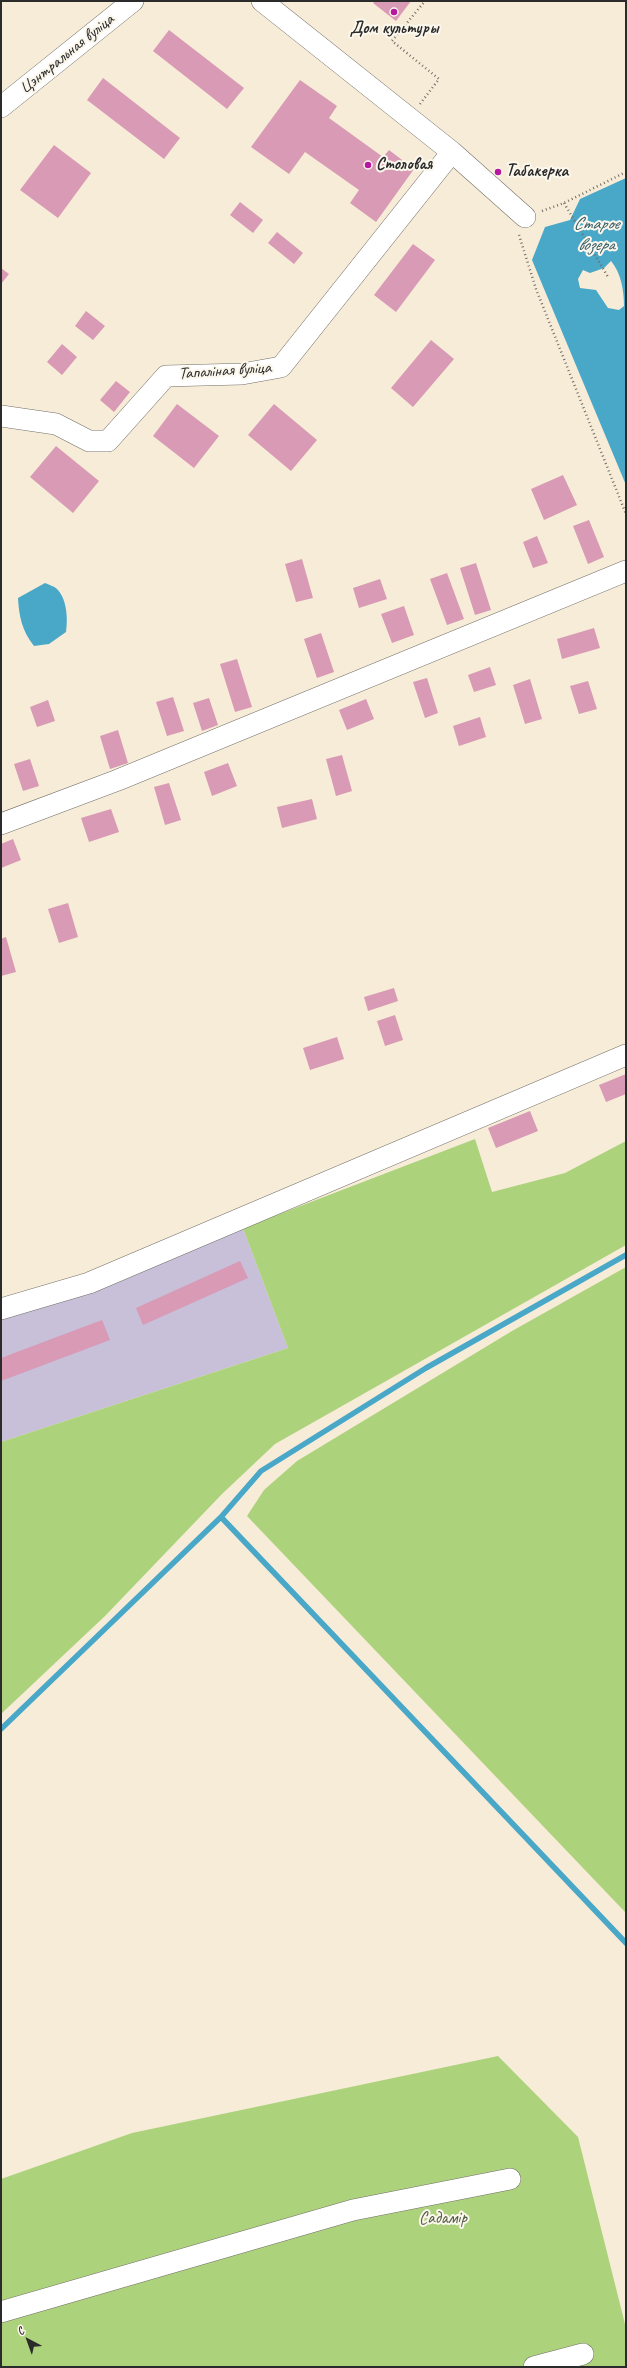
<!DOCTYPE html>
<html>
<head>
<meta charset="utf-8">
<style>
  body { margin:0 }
  #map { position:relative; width:627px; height:2368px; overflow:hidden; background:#f7ecd8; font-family:Caveat,sans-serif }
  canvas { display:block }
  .frame { position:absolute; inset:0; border:2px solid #2b2b2b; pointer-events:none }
  .north { position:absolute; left:8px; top:2320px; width:40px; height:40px; -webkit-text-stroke:3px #fbf7ec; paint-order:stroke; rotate:319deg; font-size:11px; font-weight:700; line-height:16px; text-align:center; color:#2b2b2b }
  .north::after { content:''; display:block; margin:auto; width:14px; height:18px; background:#2b2b2b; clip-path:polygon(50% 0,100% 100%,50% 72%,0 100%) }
</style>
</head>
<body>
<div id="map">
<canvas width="627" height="2368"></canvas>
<div class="frame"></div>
<div class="north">С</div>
</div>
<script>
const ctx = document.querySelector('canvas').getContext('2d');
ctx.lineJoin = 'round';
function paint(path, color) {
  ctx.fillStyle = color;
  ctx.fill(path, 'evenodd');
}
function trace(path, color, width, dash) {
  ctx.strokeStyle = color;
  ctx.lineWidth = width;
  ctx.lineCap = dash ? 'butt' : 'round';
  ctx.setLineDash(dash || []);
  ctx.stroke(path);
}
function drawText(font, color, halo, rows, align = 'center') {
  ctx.font = font + ' Caveat,sans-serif';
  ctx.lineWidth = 4;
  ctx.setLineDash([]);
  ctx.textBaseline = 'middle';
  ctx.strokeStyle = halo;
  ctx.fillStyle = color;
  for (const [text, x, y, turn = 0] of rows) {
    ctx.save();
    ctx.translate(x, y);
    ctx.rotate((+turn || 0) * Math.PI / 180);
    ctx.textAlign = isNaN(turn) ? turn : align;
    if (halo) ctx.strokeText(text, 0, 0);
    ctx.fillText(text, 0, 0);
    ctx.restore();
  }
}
const industrial = new Path2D(`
  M243,1228L288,1348L1,1442V1312Z`);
const green = new Path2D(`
  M475,1139L492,1192L565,1173L626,1141V1245L275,1444L222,1494L105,1616L1,1714V1442L288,1348L243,1228Z
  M626,1267V1913L247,1516L264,1490L297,1461L512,1331Z
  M498,2056L578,2137L626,2328V2367H1V2179L132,2133Z`);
const water = new Path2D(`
  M626,178V485L532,260L545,227L570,220L580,199ZM611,261C621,273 624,290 624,306L619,310L608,308L596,290L580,288L578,279L583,270L590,273L604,268Z
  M45,583C49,585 54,586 57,589C67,599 68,619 66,632L49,644L34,646C22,631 19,616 18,598Z`);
const stream = new Path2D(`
  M221,1517L626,1943
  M1,1729L221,1517L261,1471L426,1368L626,1255`);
const building = new Path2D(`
  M375,1H411L396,21L373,3Z
  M169,30L244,88L227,109L153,51Z
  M103,78L180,138L164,159L87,100Z
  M300,80L337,106L329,118L383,157L389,150L414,169L376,222L350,203L359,190L305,152L289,174L251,147Z
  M54,145L91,173L58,218L20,190Z
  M240,202L263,220L253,233L230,215Z
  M277,232L303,253L294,264L268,243Z
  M413,244L435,260L396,312L374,295Z
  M1,268L9,274L1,284Z
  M86,311L105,326L93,340L75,326Z
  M431,340L454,359L413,407L391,388Z
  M62,344L77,357L62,375L47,362Z
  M116,381L130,392L114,412L100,400Z
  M177,404L219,436L194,468L153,436Z
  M274,404L317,440L291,471L248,435Z
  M56,446L99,481L73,513L30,477Z
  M563,475L577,505L544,520L531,489Z
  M589,520L604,557L588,564L573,526Z
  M537,536L548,563L533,568L523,542Z
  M302,559L313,598L296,602L285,564Z
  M476,563L491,610L475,615L460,568Z
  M447,573L464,619L447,625L430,579Z
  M380,579L387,599L359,608L353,588Z
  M404,606L414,635L392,643L381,614Z
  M594,628L600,648L562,659L557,639Z
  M321,633L334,672L317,678L304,639Z
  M237,659L252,707L235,712L220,664Z
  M490,667L496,685L474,692L468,675Z
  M427,678L438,713L425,718L413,682Z
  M530,679L542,719L525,724L513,685Z
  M588,681L597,709L579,714L570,686Z
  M173,697L184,731L167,736L156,702Z
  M209,698L218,725L202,731L193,703Z
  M366,699L374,719L347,730L339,710Z
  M48,700L55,721L37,727L30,707Z
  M480,717L486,737L459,746L453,726Z
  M118,730L128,763L110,769L100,736Z
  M342,755L352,791L336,796L326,759Z
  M30,759L39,786L23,791L14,764Z
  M228,763L237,786L212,796L204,772Z
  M169,783L181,820L165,825L154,787Z
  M312,799L317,819L282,828L277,807Z
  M111,809L119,832L89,842L81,818Z
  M13,839L21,860L1,868V844Z
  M68,903L78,937L59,943L48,909Z
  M6,937L16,972L1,976V939Z
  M394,988L398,1001L368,1011L364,997Z
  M395,1015L403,1040L385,1046L377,1021Z
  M337,1037L344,1059L310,1070L303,1048Z
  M626,1074V1094L606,1102L599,1085Z
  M530,1111L538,1131L496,1148L488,1128Z
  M240,1261L248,1278L143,1325L136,1308Z
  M102,1320L110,1340L1,1381V1358Z`);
const path = new Path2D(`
  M420,104L439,79L392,41L425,1
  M564,203L608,277
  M542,211L564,203L626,172
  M519,235L536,289L626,514`);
const minor = new Path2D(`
  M262,1L452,152L525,217
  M1,107L133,1
  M1,416L56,424L89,441H108L166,376L242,374L281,367L452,152
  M1,824L118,780L626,571
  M1,1309L89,1283L626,1055
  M1,2312L353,2210L510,2179
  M534,2367L583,2354`);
const markers = [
  [394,12,4,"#b5179e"],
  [368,165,4,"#b5179e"],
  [498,172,4,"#b5179e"]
];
const poiNames = [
  ["Дом культуры",394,29,"center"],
  ["Столовая",376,165],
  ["Табакерка",506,172]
];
const streetNames = [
  ["Цэнтральная вуліца",67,54,-39],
  ["Тапаліная вуліца",225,371,-4]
];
const parkNames = [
  ["Садамір",443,2219]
];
const waterNames = [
  ["Старое",596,224],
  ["возера",596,245]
];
paint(industrial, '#c8bfd8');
paint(green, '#acd27c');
paint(water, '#49a7c8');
trace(stream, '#49a7c8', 5.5);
paint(building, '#d89ab4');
trace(minor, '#726f68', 22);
trace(path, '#726f68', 2.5, [1, 3]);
trace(minor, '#fff', 21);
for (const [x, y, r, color] of markers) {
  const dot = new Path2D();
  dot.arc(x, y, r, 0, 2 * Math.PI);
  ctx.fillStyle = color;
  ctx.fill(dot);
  trace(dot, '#fbf7ec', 1.5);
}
drawText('bold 17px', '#2b2b2b', '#fbf7ec', poiNames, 'left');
drawText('17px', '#2b2b2b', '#fbf7ec', streetNames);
drawText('17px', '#525d43', '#fbf7ec', parkNames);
drawText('italic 18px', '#375d6a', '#fbf7ec', waterNames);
</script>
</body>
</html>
